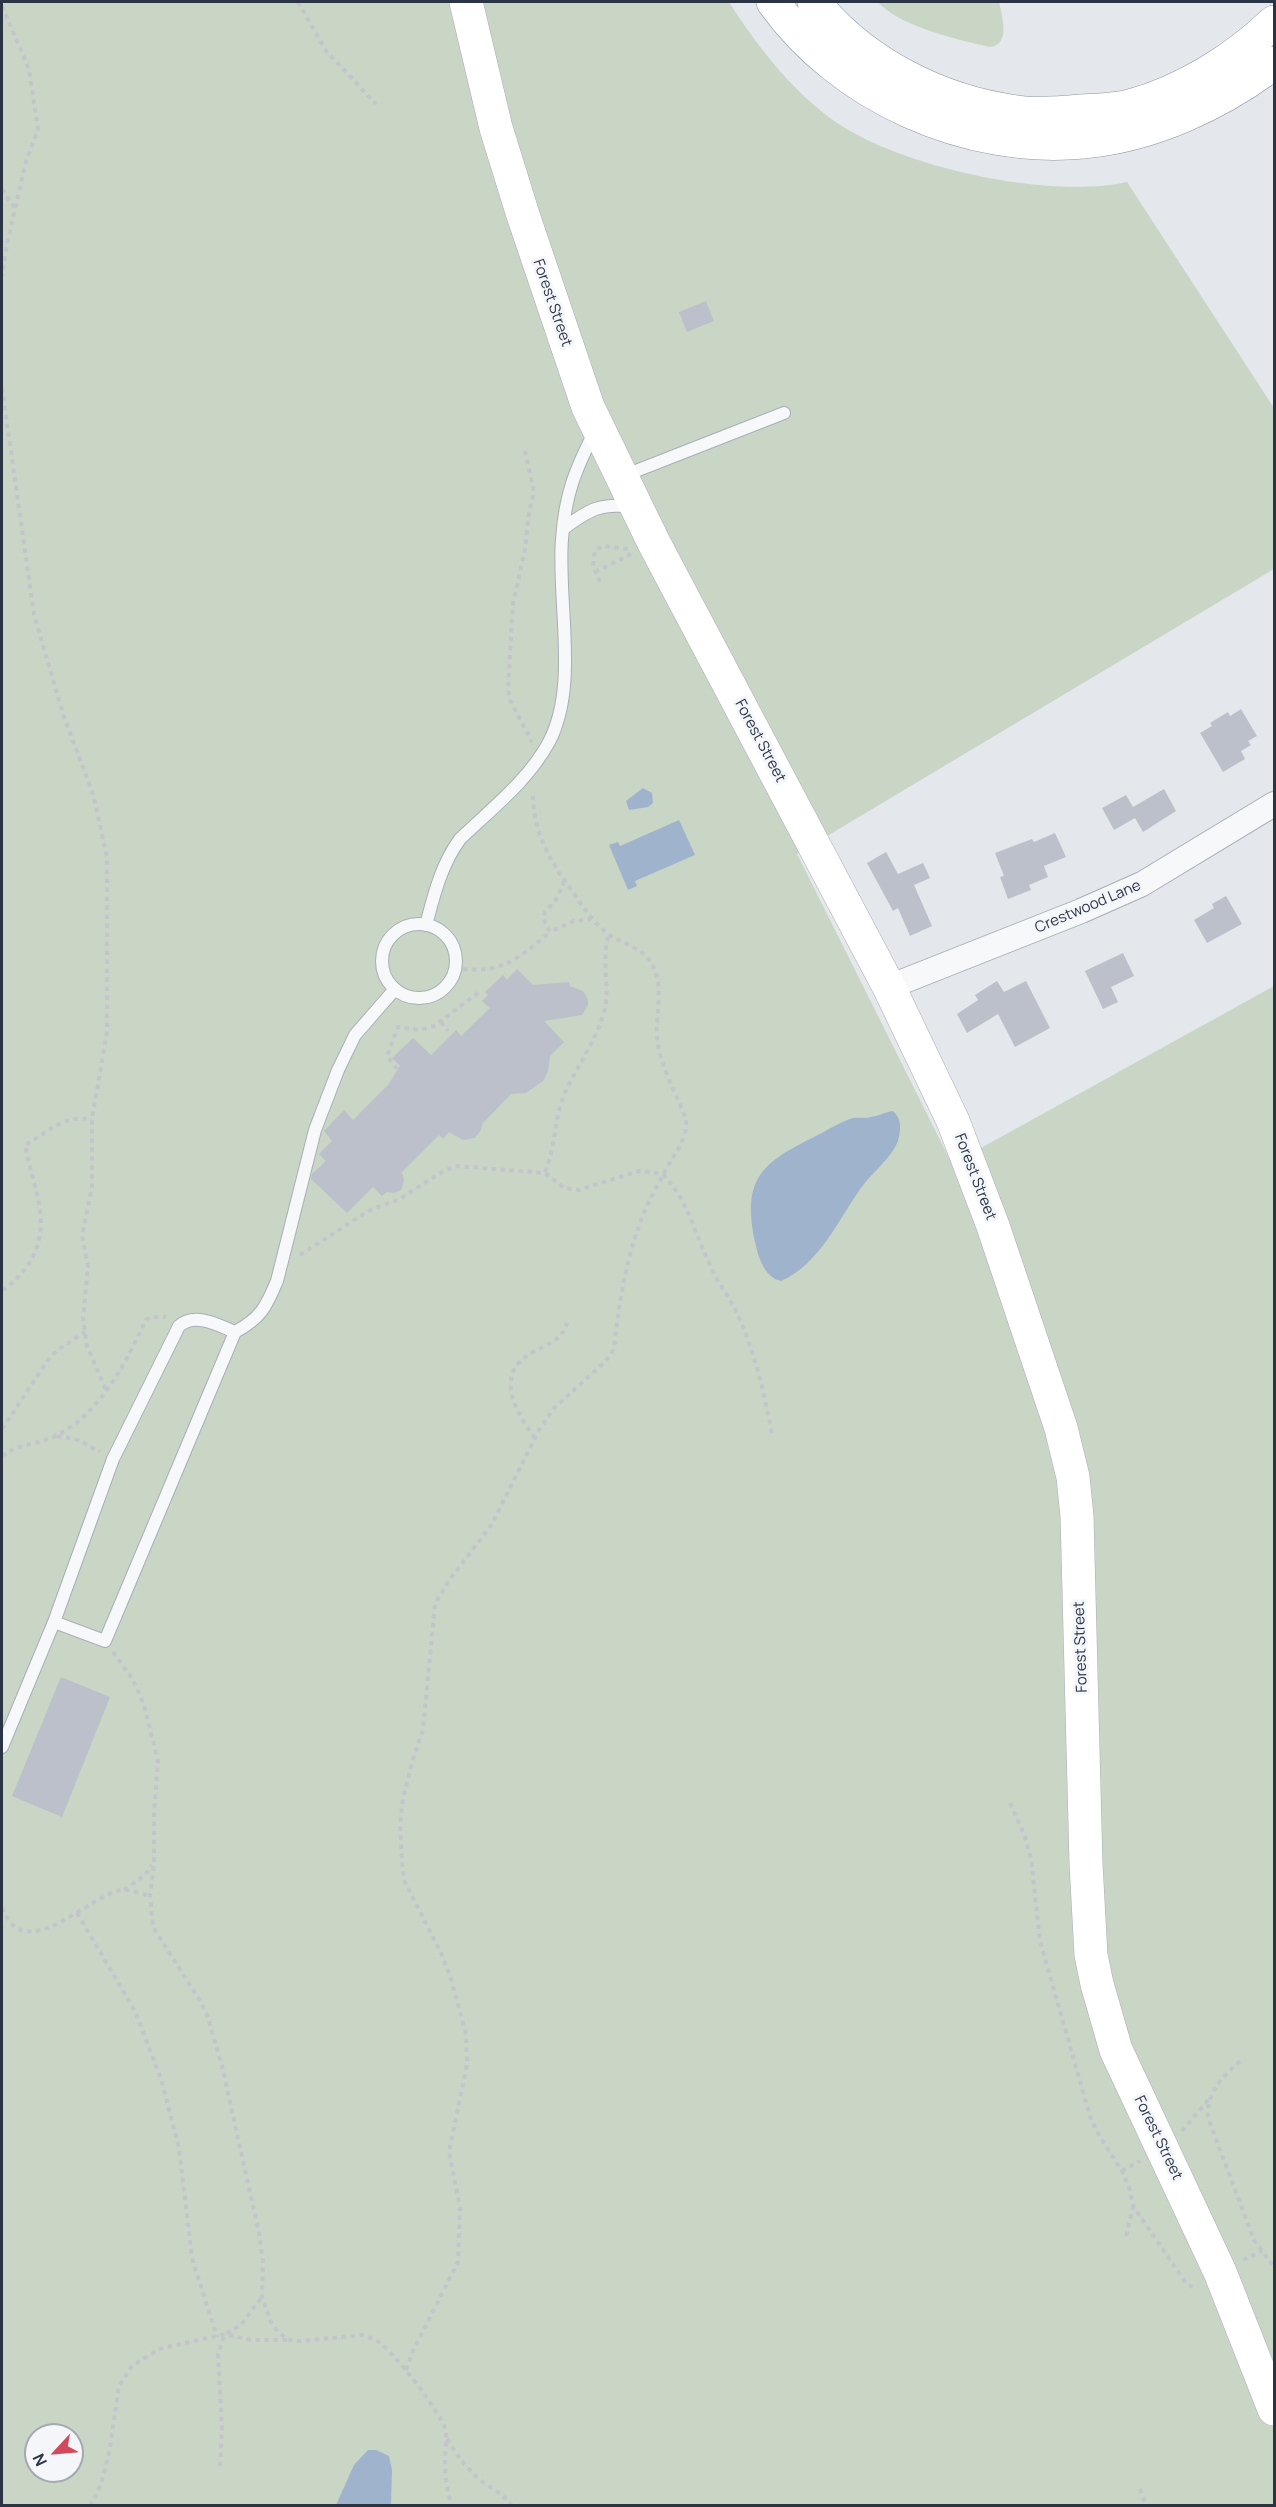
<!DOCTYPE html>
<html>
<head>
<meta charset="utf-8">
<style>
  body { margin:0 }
  #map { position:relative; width:1276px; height:2507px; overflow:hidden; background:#e4e7ec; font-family:Manrope,sans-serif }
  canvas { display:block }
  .frame { position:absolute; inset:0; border:3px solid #2b3445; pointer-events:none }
  .north { position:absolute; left:24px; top:2423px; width:60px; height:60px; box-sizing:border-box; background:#f4f6f9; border:2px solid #a4a8b1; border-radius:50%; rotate:244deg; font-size:16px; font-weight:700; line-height:24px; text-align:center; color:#2b3445 }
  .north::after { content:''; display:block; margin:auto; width:21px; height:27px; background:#d1495b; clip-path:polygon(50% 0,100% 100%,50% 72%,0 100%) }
</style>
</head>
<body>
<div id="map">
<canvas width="1276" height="2507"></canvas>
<div class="frame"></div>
<div class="north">N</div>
</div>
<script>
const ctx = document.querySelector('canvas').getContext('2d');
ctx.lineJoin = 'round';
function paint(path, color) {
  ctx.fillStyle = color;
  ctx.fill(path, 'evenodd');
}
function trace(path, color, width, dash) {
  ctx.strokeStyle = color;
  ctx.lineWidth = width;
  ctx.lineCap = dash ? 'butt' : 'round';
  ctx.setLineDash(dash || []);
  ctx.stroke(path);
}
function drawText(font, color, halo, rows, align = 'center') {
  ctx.font = font + ' Manrope,sans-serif';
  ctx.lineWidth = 6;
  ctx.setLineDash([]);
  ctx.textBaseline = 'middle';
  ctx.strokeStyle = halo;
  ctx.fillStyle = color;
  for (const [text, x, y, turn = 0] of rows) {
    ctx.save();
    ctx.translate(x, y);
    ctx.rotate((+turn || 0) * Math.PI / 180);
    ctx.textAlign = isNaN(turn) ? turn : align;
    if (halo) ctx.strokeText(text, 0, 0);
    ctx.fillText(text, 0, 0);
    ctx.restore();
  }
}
const green = new Path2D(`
  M2,2H729C759,49 797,98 845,128C912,169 1051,199 1127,182L1274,408V569L797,854L952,1164L1274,986V2505L2,2506ZM36,2435H72V2471H36Z
  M878,2H999C1002,16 1011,45 990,47C958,40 899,26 878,2Z`);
const water = new Path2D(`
  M643,788L652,793L653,803L648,807L629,810L626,801Z
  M679,820L695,855L635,881L637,886L628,890L609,845L618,842L620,846Z
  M893,1111C902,1119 901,1129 898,1141C892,1157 875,1170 864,1184C839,1217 821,1264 781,1281C766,1278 759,1260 756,1246C742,1183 757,1165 812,1138C825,1132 839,1122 853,1118C859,1117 865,1119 871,1117C879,1116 885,1112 893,1111Z
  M368,2450H376L389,2456L392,2470L391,2505H336L354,2465Z`);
const building = new Path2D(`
  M706,301L714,321L687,332L679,312Z
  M1241,709L1257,736L1248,741L1251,745L1241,751L1245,759L1223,772L1200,733L1212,726L1210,723L1228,712L1230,716Z
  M1164,789L1176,811L1143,832L1135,818L1114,830L1102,808L1126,795L1133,807Z
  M1055,833L1066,857L1044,866L1048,877L1029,885L1031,890L1008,899L1000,877L1004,876L995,853L1032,839L1034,842Z
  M886,852L898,874L923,863L930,878L914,885L932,926L910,936L898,908L893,911L867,863Z
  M1226,896L1242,924L1207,943L1194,920L1214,908L1212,904Z
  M1123,953L1134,976L1111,987L1118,1002L1103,1009L1085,971Z
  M517,969L533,985L569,982L570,986L583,991L588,999V1005L582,1015L544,1021L564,1042L550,1056L548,1072L543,1081L526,1093L511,1094L482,1124L481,1130L475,1138L463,1140L449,1132L443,1139L439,1135L402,1172L404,1181L401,1190L394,1193L387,1192L382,1196L373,1187L347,1213L311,1179L312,1174L326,1161L319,1154L332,1141L324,1131L344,1110L353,1120L388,1085L400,1066L392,1058L413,1038L431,1055L456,1030L461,1036L490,1008L482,1001L488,995L485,992L503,975L507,980Z
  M997,981L1004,992L1026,981L1050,1028L1015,1047L998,1014L967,1033L957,1014L978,1000L975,995Z
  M61,1677L110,1697L62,1817L12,1796Z`);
const path = new Path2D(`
  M298,2L326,51L376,104
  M2,6L29,69L38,130L26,161L7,244L2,276
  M2,189L15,209
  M2,388L34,615L64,717L93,794L107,857V1032L92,1119V1188L82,1235L88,1267L83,1319L87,1346L106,1390
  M525,451L534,492L529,513L525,550L513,603L508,688L510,700L532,742
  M595,572L631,554
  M600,582L593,567L595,550L603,546L628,549
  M564,881L558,897L545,912L543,918L550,932L574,921L591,919
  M454,969C467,969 482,971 493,968C515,963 534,946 550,932
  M441,1022L448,1031
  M397,1069L387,1056L398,1027L420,1030L434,1026L479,992
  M545,1172C555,1149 554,1124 562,1100C574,1070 596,1042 604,1012C611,987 600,959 609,934
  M300,1255L370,1210L398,1200L445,1170L457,1166L545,1173L564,1188L579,1190L639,1171L663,1174C690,1204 694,1233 711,1267C718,1284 730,1298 738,1315C755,1353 764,1392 772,1434
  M2,1290C12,1285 18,1277 25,1269C56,1229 33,1188 25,1145C50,1131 62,1115 92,1119
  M2,1429L48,1360L56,1351L85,1332
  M57,1436L78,1440L100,1452
  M535,1438C515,1411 493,1373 533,1352C548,1344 562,1340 567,1323
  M2,1456C18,1443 39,1445 57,1435C101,1413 126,1362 146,1320L151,1317H166
  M113,1652L133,1680L144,1705L158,1761L154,1812V1863L150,1896L153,1927L200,2001L207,2015L222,2066L259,2233L263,2263L262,2297L271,2322L278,2332L289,2340L301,2341L362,2335C368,2337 374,2339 379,2342C394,2353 443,2414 446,2432C447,2440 445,2451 445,2460C445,2475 447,2491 452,2506
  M1010,1803L1024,1834L1031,1858L1040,1941L1090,2116L1097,2132L1122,2171L1129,2187L1133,2206L1186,2283L1193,2287L1198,2286
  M124,1890L145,1875L152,1865
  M2,1908C5,1914 9,1923 15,1927C44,1947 93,1894 122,1890C131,1889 141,1894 150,1896
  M77,1913L135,2011L161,2079L179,2148L192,2258L217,2337
  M1240,2061C1222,2078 1206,2092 1208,2118L1254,2240L1274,2267
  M1182,2131L1208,2100
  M1122,2171L1140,2161
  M1126,2236L1133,2207
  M1243,2260L1262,2251
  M406,2370L412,2353L458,2262L460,2207L449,2152L467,2064L466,2034L451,1979L442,1955L404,1880L402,1861L400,1825L403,1798L413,1759L423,1730L435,1604L448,1582L492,1524L539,1430L554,1408L606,1361L614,1349C618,1311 624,1269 637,1232C643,1212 654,1191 664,1173C673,1155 688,1140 686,1119C677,1095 663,1071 658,1046C653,1020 666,988 652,964C642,947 622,944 607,933C592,921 583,907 572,891C549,860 532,830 533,791
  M447,2439C457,2455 467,2470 483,2482C495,2491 502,2493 512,2506
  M220,2466L222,2428L218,2354L225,2334L241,2325L262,2297
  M1140,2489L1146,2506
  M90,2506L101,2485L110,2448L119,2386L132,2366L159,2349L225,2334L250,2340H288`);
const lane = new Path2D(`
  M623,476L784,413
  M563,529C588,510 601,502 633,507
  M382 961a37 37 0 1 1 74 0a37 37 0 1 1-74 0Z
  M426,925C434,895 441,865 460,839C491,809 528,781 549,742C579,685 557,601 562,539C565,495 575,470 595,431
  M54,1622L113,1459L179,1326C195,1312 218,1325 235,1332
  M2,1747L54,1622L105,1641L235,1332C261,1318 266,1307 277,1281L315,1130L338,1070L355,1035L395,989`);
const street = new Path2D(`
  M889,987L1081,911L1142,884L1274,804`);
const secondary = new Path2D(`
  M466,2L496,128L523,215L588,407L654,543L889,987L953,1121L993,1226L1061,1428L1073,1477L1077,1516L1086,1864L1091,1955L1097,1984L1116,2050L1220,2272L1274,2409`);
const highway = new Path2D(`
  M773,2C841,97 967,153 1083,142C1152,136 1220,104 1274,63
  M814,2C863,63 940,102 1017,112C1038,115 1060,113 1081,111C1097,110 1115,110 1130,106C1184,91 1234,60 1274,22`);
const streetNames = [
  ["Forest Street",552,303,71],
  ["Forest Street",760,741,62],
  ["Crestwood Lane",1088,907,-23],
  ["Forest Street",975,1177,69],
  ["Forest Street",1081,1647,-92],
  ["Forest Street",1158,2138,64]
];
paint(green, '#c9d6c5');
paint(water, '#9fb4cc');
paint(building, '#bbc0ca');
trace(lane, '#a9aeb7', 14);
trace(street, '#a9aeb7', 26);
trace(secondary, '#a9aeb7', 34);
trace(highway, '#8b94a3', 34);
trace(path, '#c2c5cb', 4, [4.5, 4.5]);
trace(lane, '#f7f8fa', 12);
trace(street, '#f7f8fa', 24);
trace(secondary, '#fff', 33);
trace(highway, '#fff', 33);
drawText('15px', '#2b3445', '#f4f6f9', streetNames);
</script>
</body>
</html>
